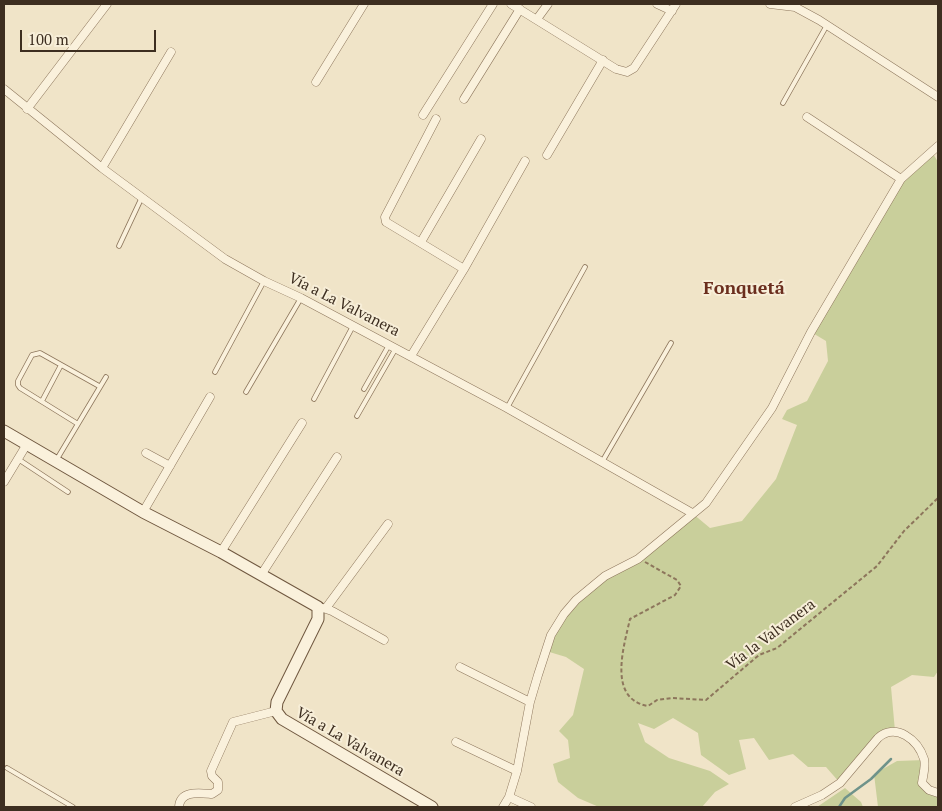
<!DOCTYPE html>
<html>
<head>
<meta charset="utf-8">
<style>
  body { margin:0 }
  #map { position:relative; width:942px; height:811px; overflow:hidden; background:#f0e4c8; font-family:"PT Serif",serif }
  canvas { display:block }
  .frame { position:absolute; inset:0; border:5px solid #3d2e20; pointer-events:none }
  .scale { position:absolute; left:20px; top:30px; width:136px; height:22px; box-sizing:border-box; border:2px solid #3d2e20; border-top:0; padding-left:6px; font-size:15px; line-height:18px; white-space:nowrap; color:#3d2e20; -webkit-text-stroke:4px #f7eed8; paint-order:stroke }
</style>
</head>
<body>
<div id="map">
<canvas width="942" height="811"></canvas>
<div class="frame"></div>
<div class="scale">100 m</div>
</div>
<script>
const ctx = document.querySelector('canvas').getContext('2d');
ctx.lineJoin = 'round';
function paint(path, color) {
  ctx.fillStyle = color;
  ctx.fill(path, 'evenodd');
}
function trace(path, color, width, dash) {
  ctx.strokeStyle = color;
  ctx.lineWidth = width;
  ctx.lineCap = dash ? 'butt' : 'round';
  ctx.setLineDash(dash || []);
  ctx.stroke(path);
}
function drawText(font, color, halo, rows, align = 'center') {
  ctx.font = font + ' "PT Serif",serif';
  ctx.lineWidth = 4;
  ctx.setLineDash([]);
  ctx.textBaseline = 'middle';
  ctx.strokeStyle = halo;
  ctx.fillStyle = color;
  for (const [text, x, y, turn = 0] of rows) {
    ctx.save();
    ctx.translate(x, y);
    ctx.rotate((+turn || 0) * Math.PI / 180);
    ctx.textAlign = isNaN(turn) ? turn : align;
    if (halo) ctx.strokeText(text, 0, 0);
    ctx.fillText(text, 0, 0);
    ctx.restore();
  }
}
const green = new Path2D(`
  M932,152L938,162V671L934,677L912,675L891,687L895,731L884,733L840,783L826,767H808L793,754L769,760L754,738L739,740L746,769L729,775L701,755L698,733L673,718L654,729L638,723L645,742L669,758L710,771L729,784L715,792L702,807H599L578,798L558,782L553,764L570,758L568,740L559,731L573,715L584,669L566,657L546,651L564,614L605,576L638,559L692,513L710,528L742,521L776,479L797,425L782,419L787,410L807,401L828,361L826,341L811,332L901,179Z
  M925,760L923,783L938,793V807H878L874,774L897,761Z
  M845,788L861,802L863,807H817Z`);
const stream = new Path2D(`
  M839,807L845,798L871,779L891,759`);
const path = new Path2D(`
  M645,562L677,580L681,586L675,595L630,619C624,646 607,699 648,706L657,700L672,698L706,700L759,655L777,648L877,566L904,531L938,498`);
const lane = new Path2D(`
  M783,103L827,25
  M119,246L142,197
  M215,372L264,281
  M364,389L389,345
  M246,392L301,298
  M314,399L353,326
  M42,401L61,365
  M507,408L585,267
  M357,416L396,348
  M78,424L20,388L18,385V381L32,355L40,353L99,386
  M18,459L68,492
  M57,459L106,377
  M602,462L671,343
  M7,768L73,807`);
const street = new Path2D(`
  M511,4L616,69L627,72L634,68L676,4
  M657,4L672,11
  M770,4L795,7L819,20L938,97
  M537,19L548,4
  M316,82L364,4
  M4,89L102,168L225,259L264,281L301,298L507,408L692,513
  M464,99L520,9
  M27,109L107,4
  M423,115L493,4
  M807,117L901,179
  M436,119L385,217L386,222L464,269
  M547,155L603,60
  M102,168L171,52
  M421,242L481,139
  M411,356L464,269L525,161
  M146,453L170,466
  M4,482L27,444
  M143,512L210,397
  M221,552L302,423
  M261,575L337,457
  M323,608L332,611L384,640
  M326,608L388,524
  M460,667L530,702
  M456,742L517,771
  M509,797L531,807
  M179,807C180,790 199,793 212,794L218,790V782L212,776L211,771L233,722L276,711
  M503,807L509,797L517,771L530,702L538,675L551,635L564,614L576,600L605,576L638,559L706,503L772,408L811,332L901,179L938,146
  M795,807L822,795L840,783L878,738C896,722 918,740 924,759C926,765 923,776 922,783L929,790L938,793`);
const secondary = new Path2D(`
  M4,431L143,512L221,552L318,607V619L277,702L276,711L282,719L432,807`);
const streetNames = [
  ["Vía a La Valvanera",344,305,27],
  ["Vía la Valvanera",771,635,-37],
  ["Vía a La Valvanera",350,742,30]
];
const quarterNames = [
  ["Fonquetá",744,289]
];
paint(green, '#c9cf9b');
trace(stream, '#6f938a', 2.5);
trace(lane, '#8d765c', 5.5);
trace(street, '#8d765c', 9);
trace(secondary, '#6f573f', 13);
trace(path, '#8d765c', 2, [4, 2.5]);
trace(lane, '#faf1dc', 4);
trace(street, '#faf1dc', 8);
trace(secondary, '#faf1dc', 11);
drawText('15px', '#3d2e20', '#f7eed8', streetNames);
drawText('bold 18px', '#6b2e1e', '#f7eed8', quarterNames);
</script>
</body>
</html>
